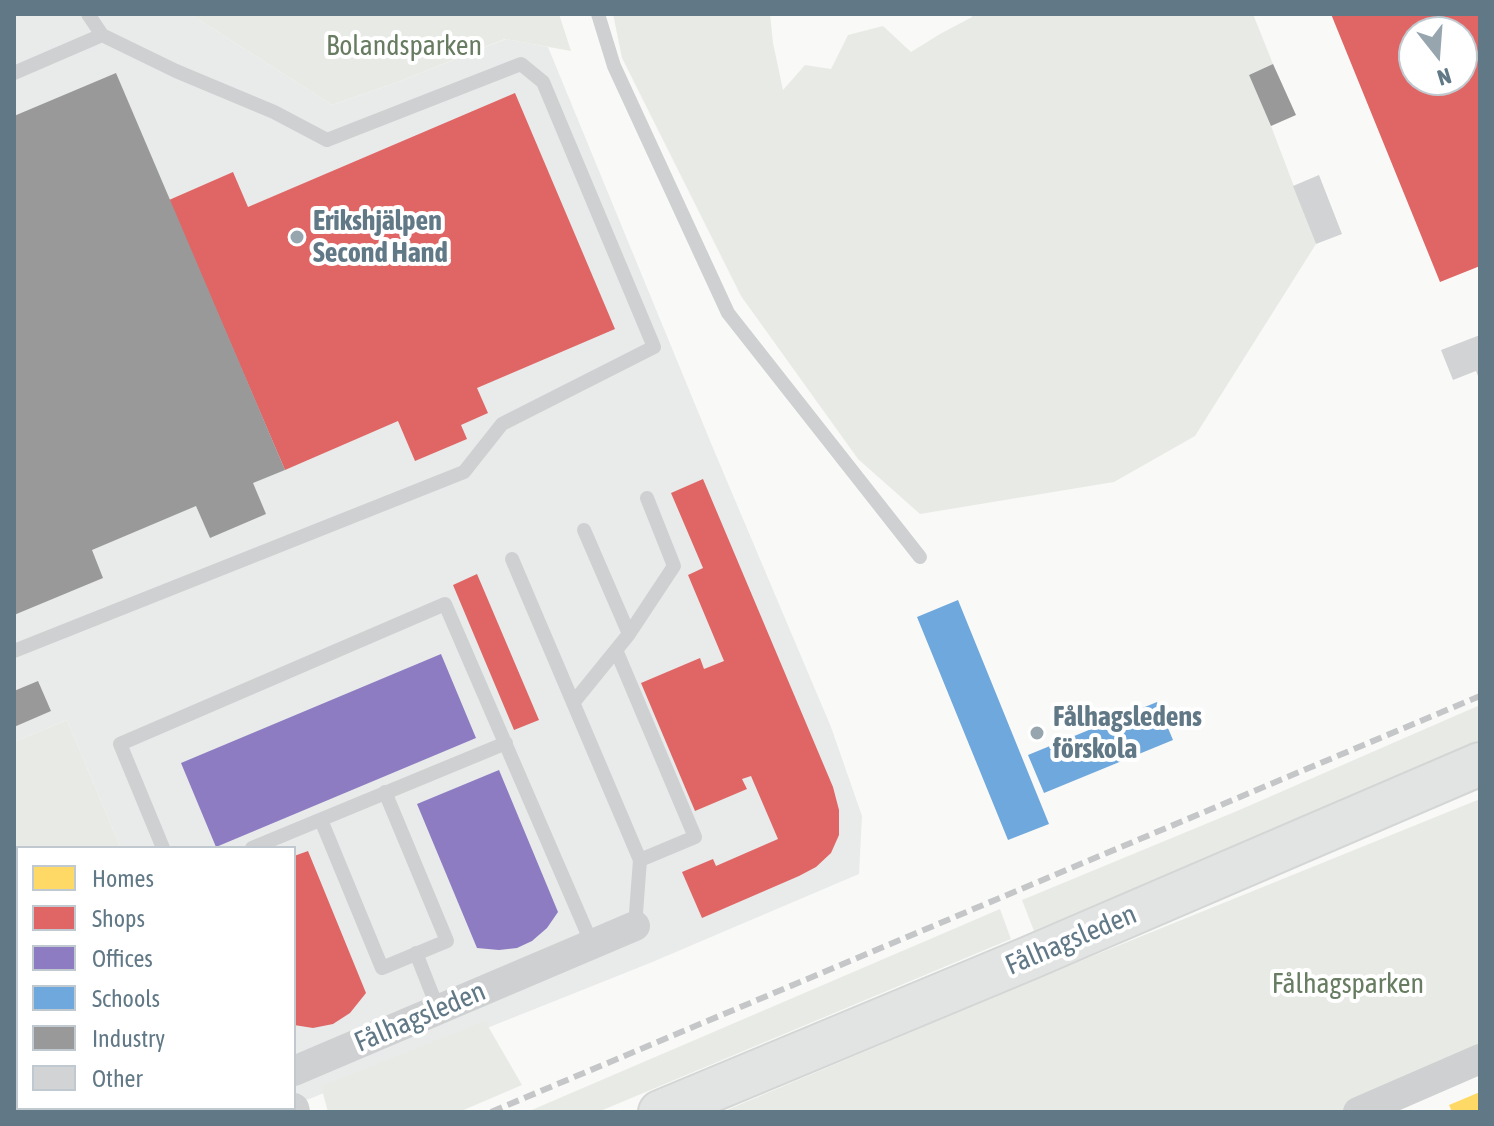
<!DOCTYPE html>
<html>
<head>
<meta charset="utf-8">
<style>
  body { margin:0 }
  #map { position:relative; width:1494px; height:1126px; overflow:hidden; background:#f9f9f8; font-family:"Asap Condensed",sans-serif }
  canvas { display:block }
  .frame { position:absolute; inset:0; border:16px solid #617886; pointer-events:none }
  .legend { position:absolute; left:16px; top:846px; width:280px; height:264px; box-sizing:border-box; background:#fff; border:2px solid #c0c9cf; margin:0; padding:10px 14px; list-style:none; font-size:24px; color:#617886 }
  .legend li { display:flex; align-items:center; gap:16px; height:40px }
  .legend b { width:40px; border:2px solid #c0c9cf }
  .north { position:absolute; left:1398px; top:16px; width:80px; height:80px; box-sizing:border-box; background:#fff; border:2px solid #c0c9cf; border-radius:50%; rotate:163deg; font-size:22px; font-weight:700; line-height:32px; text-align:center; color:#617886 }
  .north::after { content:''; display:block; margin:auto; width:28px; height:36px; background:#96a5ae; clip-path:polygon(50% 0,100% 100%,50% 72%,0 100%) }
</style>
</head>
<body>
<div id="map">
<canvas width="1494" height="1126"></canvas>
<div class="frame"></div>
<ul class="legend">
<li><b style="height:22px;background:#ffd966"></b>Homes</li>
<li><b style="height:22px;background:#e06666"></b>Shops</li>
<li><b style="height:22px;background:#8e7cc3"></b>Offices</li>
<li><b style="height:22px;background:#6fa8dc"></b>Schools</li>
<li><b style="height:22px;background:#999"></b>Industry</li>
<li><b style="height:22px;background:#d1d3d4"></b>Other</li>
</ul>
<div class="north">N</div>
</div>
<script>
const ctx = document.querySelector('canvas').getContext('2d');
ctx.lineJoin = 'round';
function paint(path, color) {
  ctx.fillStyle = color;
  ctx.fill(path, 'evenodd');
}
function trace(path, color, width, dash) {
  ctx.strokeStyle = color;
  ctx.lineWidth = width;
  ctx.lineCap = dash ? 'butt' : 'round';
  ctx.setLineDash(dash || []);
  ctx.stroke(path);
}
function drawText(font, color, halo, rows, align = 'center') {
  ctx.font = font + ' "Asap Condensed",sans-serif';
  ctx.lineWidth = 8;
  ctx.setLineDash([]);
  ctx.textBaseline = 'middle';
  ctx.strokeStyle = halo;
  ctx.fillStyle = color;
  for (const [text, x, y, turn = 0] of rows) {
    ctx.save();
    ctx.translate(x, y);
    ctx.rotate((+turn || 0) * Math.PI / 180);
    ctx.textAlign = isNaN(turn) ? turn : align;
    if (halo) ctx.strokeText(text, 0, 0);
    ctx.fillText(text, 0, 0);
    ctx.restore();
  }
}
const built = new Path2D(`
  M14,14H190L332,105L398,82L506,39L548,47L713,448L831,727L862,816L859,874L650,963L294,1105V848H121L67,720L14,742Z
  M18,945V1108H286L276,1112H14V947Z`);
const green = new Path2D(`
  M190,14H559L571,51L505,39L398,82L332,105Z
  M613,14H770L773,43L783,90L805,65L831,69L848,35L883,26L911,52L940,34L972,17L971,14H1253L1273,64L1249,75L1271,126L1316,244L1195,436L1114,482L920,514L858,459L741,296L622,58Z
  M1480,705V741L1034,931L1022,900L1237,811Z
  M67,720L121,848H18V945L14,947V742Z
  M1480,799V1059L1358,1112H722L1053,972Z
  M1000,909L1011,939L598,1112H527Z
  M485,1021L522,1085L459,1112H328L321,1086Z`);
const homes = new Path2D(`
  M1480,1092V1112H1452L1449,1105Z`);
const shops = new Path2D(`
  M1331,14H1480V266L1440,282ZM1414,32H1462V80H1414Z
  M515,93L615,329L477,388L488,413L461,425L467,439L415,461L398,421L285,470L169,200L233,172L248,207Z
  M703,479L833,787L839,810V835L831,853L816,867L799,876L702,918L682,872L713,859L716,866L778,839L751,776L742,779L747,789L695,811L641,683L700,658L704,669L724,661L688,575L703,568L671,493Z
  M477,574L539,720L514,730L453,585Z
  M308,851L366,993L350,1013L333,1024L313,1028L294,1025V856Z`);
const offices = new Path2D(`
  M441,654L476,738L216,847L181,763Z
  M499,770L558,912L547,928L532,941L517,948L499,950L477,948L417,804Z
  M93,1108H129L128,1112H102Z`);
const schools = new Path2D(`
  M958,600L1049,824L1008,840L917,617Z
  M1157,702L1173,740L1044,793L1028,755Z`);
const industry = new Path2D(`
  M1273,64L1296,115L1271,126L1249,75Z
  M116,73L285,470L253,483L266,514L210,538L196,506L92,550L103,578L14,615V116Z
  M38,681L51,711L14,727V691Z`);
const building = new Path2D(`
  M1319,175L1342,234L1316,244L1293,186Z
  M1480,335V381L1476,371L1453,380L1441,350Z`);
const service = new Path2D(`
  M88,14L102,35
  M598,14L614,66L728,313L920,557
  M14,73L102,35L176,71L274,112L327,140L521,64L543,82L654,347L502,424L464,472L14,651
  M512,559L640,860L635,926
  M629,634L674,566L647,498
  M616,650L695,837L640,860
  M573,703L629,634L584,530
  M321,820L382,968L447,941L385,792
  M163,848L120,744L445,604L592,944
  M252,848L506,743
  M14,947L18,945
  M416,953L438,1009
  M14,971L18,960`);
const minor = new Path2D(`
  M294,1071L635,926
  M294,1108L295,1112
  M197,1112L206,1108
  M1358,1112L1480,1059`);
const secondary = new Path2D(`
  M660,1112L1029,958L1480,764`);
const rail = new Path2D(`
  M491,1112L1480,696`);
const markers = [
  [297,237,8,"#96a5ae"],
  [1037,733,8,"#96a5ae"]
];
const parkNames = [
  ["Bolandsparken",404,46],
  ["Fålhagsparken",1348,984]
];
const poiNames = [
  ["Erikshjälpen",313,221],
  ["Second Hand",313,253],
  ["Fålhagsledens",1053,717],
  ["förskola",1053,749]
];
const streetNames = [
  ["Fålhagsleden",1071,940,-23],
  ["Fålhagsleden",420,1017,-23]
];
paint(built, '#e8ebea');
paint(green, '#e8ebe5');
paint(homes, '#ffd966');
paint(shops, '#e06666');
paint(offices, '#8e7cc3');
paint(schools, '#6fa8dc');
paint(industry, '#999');
paint(building, '#d1d3d4');
trace(secondary, '#d4d6d6', 46);
trace(service, '#ced0d1', 14);
trace(minor, '#ced0d1', 30);
trace(secondary, '#e2e3e3', 42);
trace(rail, '#c4c6c8', 6, [12, 6]);
for (const [x, y, r, color] of markers) {
  const dot = new Path2D();
  dot.arc(x, y, r, 0, 2 * Math.PI);
  ctx.fillStyle = color;
  ctx.fill(dot);
  trace(dot, '#fff', 3);
}
drawText('28px', '#677c61', '#fff', parkNames);
drawText('bold 28px', '#617886', '#fff', poiNames, 'left');
drawText('28px', '#617886', '#fff', streetNames);
</script>
</body>
</html>
